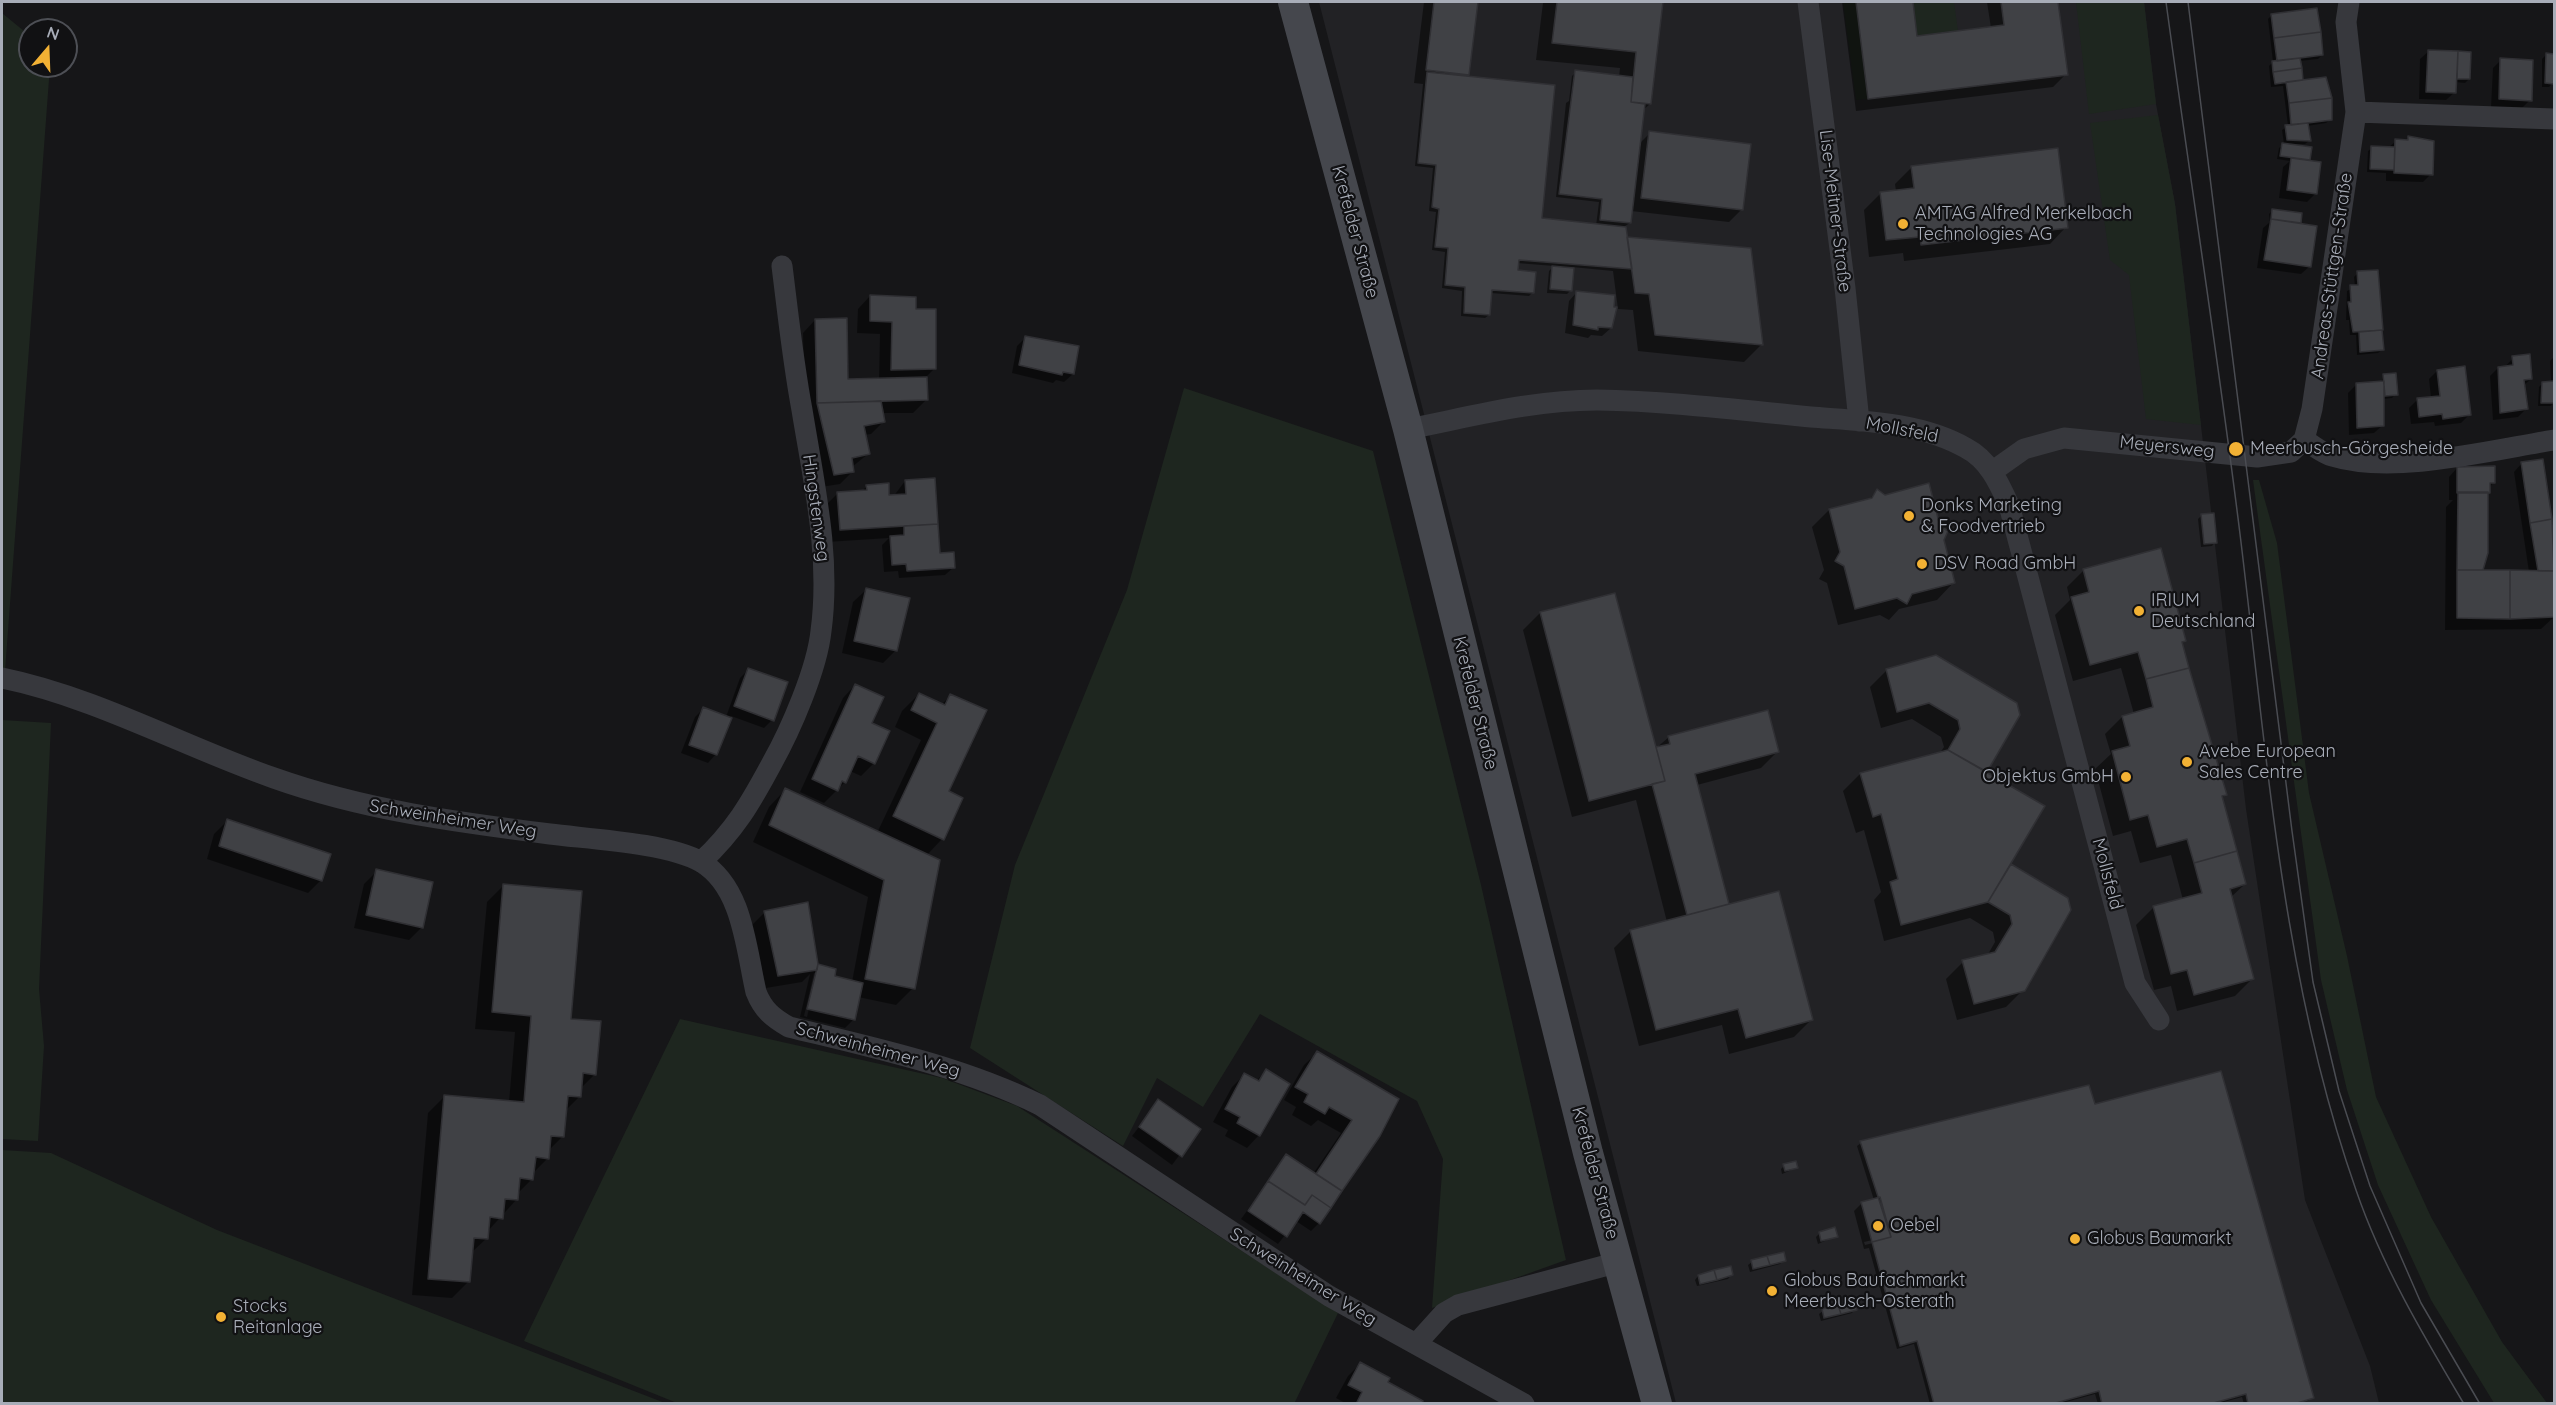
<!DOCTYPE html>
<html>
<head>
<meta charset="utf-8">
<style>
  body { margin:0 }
  #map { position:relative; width:2556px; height:1405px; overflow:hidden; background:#161618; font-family:Quicksand,sans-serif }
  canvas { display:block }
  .frame { position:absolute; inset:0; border:3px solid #a8adb8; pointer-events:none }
  .north { position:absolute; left:18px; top:18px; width:60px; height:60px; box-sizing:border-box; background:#111113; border:2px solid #4d4f55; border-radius:50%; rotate:19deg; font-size:16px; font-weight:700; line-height:24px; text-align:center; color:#a8adb8 }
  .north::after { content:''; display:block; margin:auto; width:21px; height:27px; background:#f2b134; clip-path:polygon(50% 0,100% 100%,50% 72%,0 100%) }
</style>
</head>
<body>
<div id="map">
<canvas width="2556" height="1405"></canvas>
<div class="frame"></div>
<div class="north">N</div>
</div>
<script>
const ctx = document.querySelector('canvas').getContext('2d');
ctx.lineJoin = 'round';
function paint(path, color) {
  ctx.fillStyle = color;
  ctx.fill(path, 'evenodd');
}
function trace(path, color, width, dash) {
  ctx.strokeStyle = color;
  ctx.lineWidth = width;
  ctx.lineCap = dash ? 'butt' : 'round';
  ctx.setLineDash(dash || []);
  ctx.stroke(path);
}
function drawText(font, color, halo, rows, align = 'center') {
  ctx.font = font + ' Quicksand,sans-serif';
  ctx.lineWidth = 4.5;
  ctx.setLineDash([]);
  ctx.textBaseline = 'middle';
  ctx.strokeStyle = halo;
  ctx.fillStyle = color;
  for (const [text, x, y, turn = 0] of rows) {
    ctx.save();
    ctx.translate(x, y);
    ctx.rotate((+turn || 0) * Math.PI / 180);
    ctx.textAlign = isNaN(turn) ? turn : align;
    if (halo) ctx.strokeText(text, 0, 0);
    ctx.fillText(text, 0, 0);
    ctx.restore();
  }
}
const built = new Path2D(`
  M1319,2H2144L2156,104L2175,204L2246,809L2305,1200L2370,1366L2379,1403H1676Z`);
const green = new Path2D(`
  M1843,2H1856L1868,99L1856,100Z
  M1913,2H1954L1958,31L1917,36Z
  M2076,2H2144L2156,104L2089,114Z
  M2,13L30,36V66H50L5,671L2,670Z
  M2158,115L2175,204L2201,425L2146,419L2129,275L2110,260L2090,123Z
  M1184,388L1373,451L1481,885L1566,1260L1432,1308L1443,1159L1417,1101L1260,1014L1203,1107L1157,1078L1123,1146L970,1048L1015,865L1127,590Z
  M2253,480H2259L2277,543L2309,793L2347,956L2376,1097L2431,1217L2502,1342L2547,1403H2494L2431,1300L2378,1185L2347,1090L2321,980Z
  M2,720L51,723L39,989L44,1046L38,1141L2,1139Z
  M680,1019L942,1078L1017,1106L1338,1313L1294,1404L677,1403L524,1341Z
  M2,1150L51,1153L217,1230L665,1403H2Z`);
const shadow = new Path2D(`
  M1424,2H1477L1468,75L1465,77L1540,220L1596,226L1599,202L1556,197L1566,103L1569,101L1572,76L1576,72L1619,77L1620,68L1536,60L1543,3L1662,2L1650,104L1642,111L1639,144L1650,133L1741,210L1729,222L1631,211L1630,223L1625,226L1626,238L1761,345L1744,362L1638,351L1633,310L1618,309L1613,271L1572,267L1570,291L1567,294L1547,293L1549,271L1554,266L1517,263L1516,271L1533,292L1529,296L1491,293L1489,315L1485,318L1461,316L1462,291L1442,288L1445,252L1432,250L1436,212L1429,211L1433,168L1415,166L1423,84L1414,83Z
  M1842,2H1914H1911L1916,38L1991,28L1987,2H2057L2066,74L2053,87L1856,111Z
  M2272,15L2322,55L2318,59L2299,61L2302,82L2330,120L2326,123L2307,126L2309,141L2305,144H2294L2309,159L2307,161L2315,194L2307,202L2279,198L2283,167L2290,161L2277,159L2279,148L2284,144L2282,130L2288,126L2283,86L2271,87L2269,66L2273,62L2268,19Z
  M2429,51L2470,53L2469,79L2465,83L2455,82V92L2446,100L2419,99L2420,59Z
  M2546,55H2554L2553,83L2549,87H2542V59Z
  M2501,60L2530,100L2522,108L2491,107L2493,68Z
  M2408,138L2431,174L2423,182L2386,181V173L2367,172L2368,151L2372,148H2388L2396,141H2405Z
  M1912,167L2066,227L2050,244L1904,261L1903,253L1869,257L1864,210L1881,193L1896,191L1895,184Z
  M2273,210L2299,222L2298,224L2310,266L2301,274L2257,268L2263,228L2270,222L2269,214Z
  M2376,272L2382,350L2378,353L2357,355L2356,335H2350L2349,320H2346L2347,291L2355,287L2354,277L2358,273Z
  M1577,292L1611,328L1602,336L1591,335L1588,338L1565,333L1569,301Z
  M870,296L915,310L934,369L926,377V400L913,413H882L884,421L871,434L864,435L868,454L852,467L853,471L840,484L821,487L805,416L803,333L815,320L847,381L879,380L880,334L857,333L858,309Z
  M1026,337L1073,374L1064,382L1056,380L1053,383L1012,373L1017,346Z
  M2554,357V402L2551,406H2538L2539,387L2543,383L2551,382L2550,361Z
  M2513,358L2531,379L2523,386L2526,409L2518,417L2493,420L2490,376L2498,368L2505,367Z
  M2437,371L2469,415L2461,423L2435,426L2434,422L2411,424L2409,408L2418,399L2431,398L2429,379Z
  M2384,375L2396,394L2392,398L2383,399V425L2374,433L2349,435L2348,393L2356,385L2381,383Z
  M2542,460L2554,542V617L2541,629L2445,630L2446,507L2453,500H2449V477L2457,468L2493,482L2487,493L2481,571L2529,572L2514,472L2522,463Z
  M905,481L939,554L954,567L945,575L899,578L898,571L884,572L882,545L889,538L827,542L825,506L838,493L861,492L867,486L893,497Z
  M1877,491L1942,540L1953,583L1937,600L1899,609L1889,620L1880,615L1838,625L1827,583L1819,579L1824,570L1812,527L1829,510L1868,501Z
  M2201,516L2215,542L2212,546L2201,547L2198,519Z
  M2084,570L2185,640L2181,644L2225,795L2221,799L2245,884L2230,898L2252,979L2235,996L2177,1011L2171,986L2154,990L2136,925L2153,908L2183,900L2171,855L2140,863L2131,831L2113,836L2095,769L2111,754L2105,734L2122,717L2134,714L2121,668L2073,681L2055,615L2070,600L2067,587Z
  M866,590L896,650L883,663L842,653L853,602Z
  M1540,613L1655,749L1669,737L1778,751L1761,768L1697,785L1728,906L1811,1020L1794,1037L1729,1054L1722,1025L1639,1046L1614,948L1631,931L1667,922L1636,800L1572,817L1523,630Z
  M748,670L772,720L764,728L731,716L716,754L708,763L681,753L695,717L704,708L726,717L740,678Z
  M1887,670L2019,715L1985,773L2009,865L2067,899L2023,990L2006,1007L1957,1020L1946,979L1963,962L1987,956L1995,942L1993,932L1970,918L1884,941L1874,900L1881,892L1864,830L1856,833L1843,791L1860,774L1940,753L1944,747L1941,737L1912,719L1881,728L1870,687Z
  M855,685L870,724L874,763L861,776L850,771L845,782L824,803L800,792L843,698Z
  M919,694L941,705L951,695L947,792L961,799L942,839L927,855L913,988L896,1005L858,997L853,1020L845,1028L800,1017L810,974L802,982L766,988L752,925L765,912L817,965L833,977L852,982L868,897L753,842L769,807L785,790L877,833L921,740L895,727L902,711ZM814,973H817L807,1017L804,1016Z
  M227,821L321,880L308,893L207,859L214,834Z
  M377,871L422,927L409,940L354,928L364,884Z
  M504,885L595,1074L581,1088L580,1096L565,1111L563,1136L548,1151V1158L533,1173L532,1179L517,1194V1199L487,1232V1238L471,1253L469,1281L452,1298L412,1295L428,1113L445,1096L509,1102L515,1032L475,1029L487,902Z
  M1317,1053L1397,1100L1319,1223L1311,1231L1296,1221L1278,1244L1241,1219L1287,1156L1313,1174L1341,1133L1318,1120L1311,1126L1292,1115L1296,1107L1284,1100L1304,1065Z
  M1266,1071L1259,1135L1247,1148L1225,1136L1228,1130L1213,1122L1232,1087L1244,1075L1256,1081Z
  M1159,1101L1199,1129L1172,1165L1132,1136Z
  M2094,1105L2312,1398L2308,1401L2244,1404L2242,1397L2217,1404H2098L2095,1394L2059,1404H1930L1914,1344L1897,1349L1869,1248L1864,1249L1854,1211L1862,1203L1874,1200L1857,1146L1861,1143ZM1881,1238V1241L1865,1245L1864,1242Z
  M1784,1166L1796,1168L1782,1174L1781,1169Z
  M1820,1233L1836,1236L1818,1244L1816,1237Z
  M1784,1260L1780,1264L1750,1272L1748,1265L1752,1262Z
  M1731,1275L1728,1279L1697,1286L1695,1280L1698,1276Z
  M1855,1309L1852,1313L1821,1321L1819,1314L1823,1311Z
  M1360,1364L1420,1404H1347L1336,1398L1348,1376Z`);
const building = new Path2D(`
  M1434,2H1478L1469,75L1426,70Z
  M1557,2H1663L1651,104L1631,102L1636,52L1552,43Z
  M1856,2H1913L1917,36L2004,25L2001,2H2058L2068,75L1868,99Z
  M2317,8L2321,32L2274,38L2271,14Z
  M2321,32L2323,55L2277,61L2274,38Z
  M2428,50L2458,51L2456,93L2426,92Z
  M2458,51L2471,52L2470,79H2457Z
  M2546,53L2554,54V84L2545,83Z
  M2300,58L2302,68L2273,72L2272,61Z
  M2500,58L2533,60L2532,101L2499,99Z
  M2302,68L2303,80L2275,84L2273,72Z
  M1575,70L1633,77L1631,102L1645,104L1631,223L1600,220L1602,199L1559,194Z
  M1427,72L1555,85L1542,218L1626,227L1632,269L1519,260L1518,270L1536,272L1534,293L1492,290L1490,315L1464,313L1465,287L1445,285L1448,248L1435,247L1439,209L1432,207L1436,165L1418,163Z
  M2326,77L2332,98L2289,103L2286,82Z
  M2332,98V120L2291,125L2289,103Z
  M2308,123L2311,141L2287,140L2285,125Z
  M1649,131L1751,144L1743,210L1641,198Z
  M2408,136L2434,141L2433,175L2394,173L2395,139L2408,140Z
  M2282,143L2312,147L2310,160L2280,156Z
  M2371,146L2395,147L2394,170L2370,169Z
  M2058,148L2068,228L1921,245L1920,237L1886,240L1880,192L1914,188L1911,166Z
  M2291,158L2321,162L2317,194L2287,190Z
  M2272,209L2302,213L2301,223L2271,219Z
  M2271,219L2317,226L2311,267L2264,260Z
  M1627,237L1751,248L1763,345L1655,335L1649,294L1635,293Z
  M1552,266L1574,268L1572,291L1550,289Z
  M2378,270L2383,330L2353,332L2348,302H2351L2350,285H2358L2357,271Z
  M1576,291L1615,295L1614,307H1617L1612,328L1598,327V330L1573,325Z
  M870,295L916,297V309H936V369L891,370L892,322L870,321Z
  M847,318L848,379L927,377L928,400L817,403L815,319Z
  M2382,330L2384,350L2360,352L2359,332Z
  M1025,336L1079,346L1074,374L1063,372L1062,375L1019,365Z
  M2530,354L2532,379L2524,380L2528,409L2500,413L2498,367L2513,365L2512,356Z
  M2465,366L2471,415L2443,419L2442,414L2419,417L2417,398L2440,396L2437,370Z
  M2396,373L2398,395L2385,396L2383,374Z
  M2384,381V426L2357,428L2356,383Z
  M2554,381V403H2541L2542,382Z
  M881,401L885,422L864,426L870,454L852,458L854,472L834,475L817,403Z
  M2543,459L2552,519L2530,523L2521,462Z
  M2495,466V483H2490V493H2457V467Z
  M935,478L938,524L840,530L837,492L867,490L866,485L889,483V495L906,494L905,480Z
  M1929,483L1940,526L1948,531L1944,540L1955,583L1912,594L1907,604L1897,598L1855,609L1844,566L1835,561L1840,552L1829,509L1872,498L1877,489L1885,495Z
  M2458,492H2488V553L2483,570H2457Z
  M2214,513L2217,543L2204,544L2201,514Z
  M2552,519L2554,571H2538L2530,523Z
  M938,524L940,553L954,552L955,568L907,571L906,564L892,565L890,536L904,535V526Z
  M2161,548L2186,641L2182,642L2189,668L2146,679L2138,652L2090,665L2071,597L2089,592L2083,569Z
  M2457,570H2510V619L2457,618Z
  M2510,570L2554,571V617L2510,619Z
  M866,588L910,598L897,651L854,641Z
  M1615,593L1665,781L1589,801L1540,612Z
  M1936,655L2017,703L2020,715L1987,772L1948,750L1960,729L1958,720L1929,703L1897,712L1886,669Z
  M748,668L788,682L774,721L734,706Z
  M2189,668L2227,795L2222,796L2237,851L2194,863L2187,839L2157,847L2148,815L2130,820L2112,751L2130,746L2122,716L2153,707L2146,679Z
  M855,684L884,697L872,723L890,731L875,764L858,756L846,783L842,781L838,791L812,779Z
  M919,693L945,705L950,694L987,710L949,791L963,798L944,840L893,816L937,723L911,710Z
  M703,707L732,718L717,755L689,745Z
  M1768,710L1779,752L1695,774L1729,904L1687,915L1652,784L1665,781L1656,747L1670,744L1668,736Z
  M1948,750L2045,806L1988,902L1901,925L1890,882L1898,879L1881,814L1873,817L1860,773Z
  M785,788L940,860L915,989L865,979L884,880L769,825Z
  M227,819L331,854L322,881L219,846Z
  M2237,851L2246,884L2230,889L2254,979L2194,995L2187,970L2171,974L2153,906L2202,893L2194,863Z
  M2011,864L2068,898L2071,910L2025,991L1974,1004L1962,960L1995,952L2012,924L2010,915L1988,902Z
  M376,869L433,882L423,928L366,915Z
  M503,884L582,891L571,1019L601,1021L596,1075L583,1073L581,1097L568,1096L564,1137L551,1136L549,1159L536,1157L533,1180L520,1178L518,1200L505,1199L503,1219L490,1217L488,1239L474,1238L470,1282L428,1279L444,1095L524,1102L531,1016L492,1012Z
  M1779,891L1813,1020L1746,1038L1738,1009L1656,1030L1630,930Z
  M808,902L818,964L817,970L778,976L764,911Z
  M818,964L836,969L835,976L863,983L855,1020L807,1009Z
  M1317,1051L1399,1099L1380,1136L1342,1191L1316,1174L1352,1120L1329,1107L1325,1114L1304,1102L1308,1094L1295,1087Z
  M1266,1069L1290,1084L1260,1136L1237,1123L1240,1117L1225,1109L1244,1073L1259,1081Z
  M2221,1071L2314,1398L2294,1404H2248L2246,1394L2210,1404H2102L2099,1391L2052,1404H1934L1917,1341L1900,1346L1872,1242L1891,1237L1860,1141L2089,1085L2095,1104Z
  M1158,1099L1201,1129L1182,1157L1139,1127Z
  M1286,1154L1342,1191L1331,1208L1312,1195L1305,1205L1268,1181Z
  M1796,1161L1798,1168L1785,1171L1783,1164Z
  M1268,1181L1305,1205L1312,1195L1331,1208L1320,1224L1303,1212L1287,1237L1248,1211Z
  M1880,1197L1891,1237L1872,1242L1861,1202Z
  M1835,1227L1838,1237L1821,1241L1819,1232Z
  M1784,1252L1786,1261L1770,1265L1767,1256Z
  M1767,1256L1770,1265L1753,1269L1751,1260Z
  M1731,1266L1733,1275L1717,1280L1714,1270Z
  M1714,1270L1717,1280L1700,1284L1698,1275Z
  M1855,1301L1857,1310L1841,1314L1838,1305Z
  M1838,1305L1841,1314L1824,1318L1822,1309Z
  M1360,1362L1390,1378L1388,1382L1423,1401L1422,1404H1356L1362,1392L1348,1385Z`);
const street = new Path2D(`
  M1808,2L1845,288L1859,421
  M2356,112L2554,119
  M1408,429C1470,417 1533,400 1597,400C1669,401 1740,410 1811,417C1862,421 1921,422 1966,448C1989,460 1999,483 2009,505L2135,983L2159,1020
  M2304,440L2312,409L2356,112L2346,22L2349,2
  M1993,471L2024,449L2064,438L2257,457L2291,452L2304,440C2313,445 2322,453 2332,456C2393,475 2492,450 2554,440
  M2,678C95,697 185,747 274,778C364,810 456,822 550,834C589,839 668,843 701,862C743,887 746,949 756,992C763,1010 773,1018 789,1027C875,1048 960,1066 1040,1105L1329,1296L1524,1404
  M701,862C735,830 750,804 772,763C791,729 817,669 821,631C831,556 814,484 802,410C793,362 788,314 782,266
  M1416,1344L1444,1313L1458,1305L1619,1262`);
const secondary = new Path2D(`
  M1293,2L1408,429L1588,1153L1657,1404`);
const tram = new Path2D(`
  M2166,2C2190,179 2218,356 2240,534C2267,754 2282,980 2356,1190C2382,1266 2423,1335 2464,1404
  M2188,2L2292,831L2313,982L2339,1091L2370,1186L2421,1303L2480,1404`);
const markers = [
  [1903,224,6,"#f2b134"],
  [2236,449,8,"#f2b134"],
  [1909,516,6,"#f2b134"],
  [1922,564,6,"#f2b134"],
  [2139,611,6,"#f2b134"],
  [2187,762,6,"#f2b134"],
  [2126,777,6,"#f2b134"],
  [1878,1226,6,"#f2b134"],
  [2075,1239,6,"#f2b134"],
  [1772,1291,6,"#f2b134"],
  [221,1317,6,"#f2b134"]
];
const streetNames = [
  ["Lise-Meitner-Straße",1835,211,83],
  ["Krefelder Straße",1355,232,75],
  ["Andreas-Stüttgen-Straße",2332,276,-82],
  ["Mollsfeld",1902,430,11],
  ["Meyersweg",2167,447,6],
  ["Hingstenweg",816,508,82],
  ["Krefelder Straße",1475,703,76],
  ["Schweinheimer Weg",453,819,9],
  ["Mollsfeld",2107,874,75],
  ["Schweinheimer Weg",878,1050,15],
  ["Krefelder Straße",1595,1173,75],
  ["Schweinheimer Weg",1303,1277,32]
];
const poiNames = [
  ["AMTAG Alfred Merkelbach",1915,214],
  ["Technologies AG",1915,235],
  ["Meerbusch-Görgesheide",2250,449],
  ["Donks Marketing",1921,506],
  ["& Foodvertrieb",1921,527],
  ["DSV Road GmbH",1934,564],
  ["IRIUM",2151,601],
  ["Deutschland",2151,622],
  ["Avebe European",2199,752],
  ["Sales Centre",2199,773],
  ["Objektus GmbH",2114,777,"right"],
  ["Oebel",1890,1226],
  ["Globus Baumarkt",2087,1239],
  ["Globus Baufachmarkt",1784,1281],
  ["Meerbusch-Osterath",1784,1302],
  ["Stocks",233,1307],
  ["Reitanlage",233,1328]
];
paint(built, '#222225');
paint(green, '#1e261f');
paint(shadow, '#0007');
paint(building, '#404145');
trace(building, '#303034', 1.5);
trace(street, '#37383d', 21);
trace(secondary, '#45474d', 30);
trace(tram, '#4a4c52', 1.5);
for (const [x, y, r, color] of markers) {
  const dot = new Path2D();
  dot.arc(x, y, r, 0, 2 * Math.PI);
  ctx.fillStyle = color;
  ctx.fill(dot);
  trace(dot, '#111113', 2);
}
drawText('18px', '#a8adb8', '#111113', streetNames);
drawText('18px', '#a8adb8', '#111113', poiNames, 'left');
</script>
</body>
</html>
